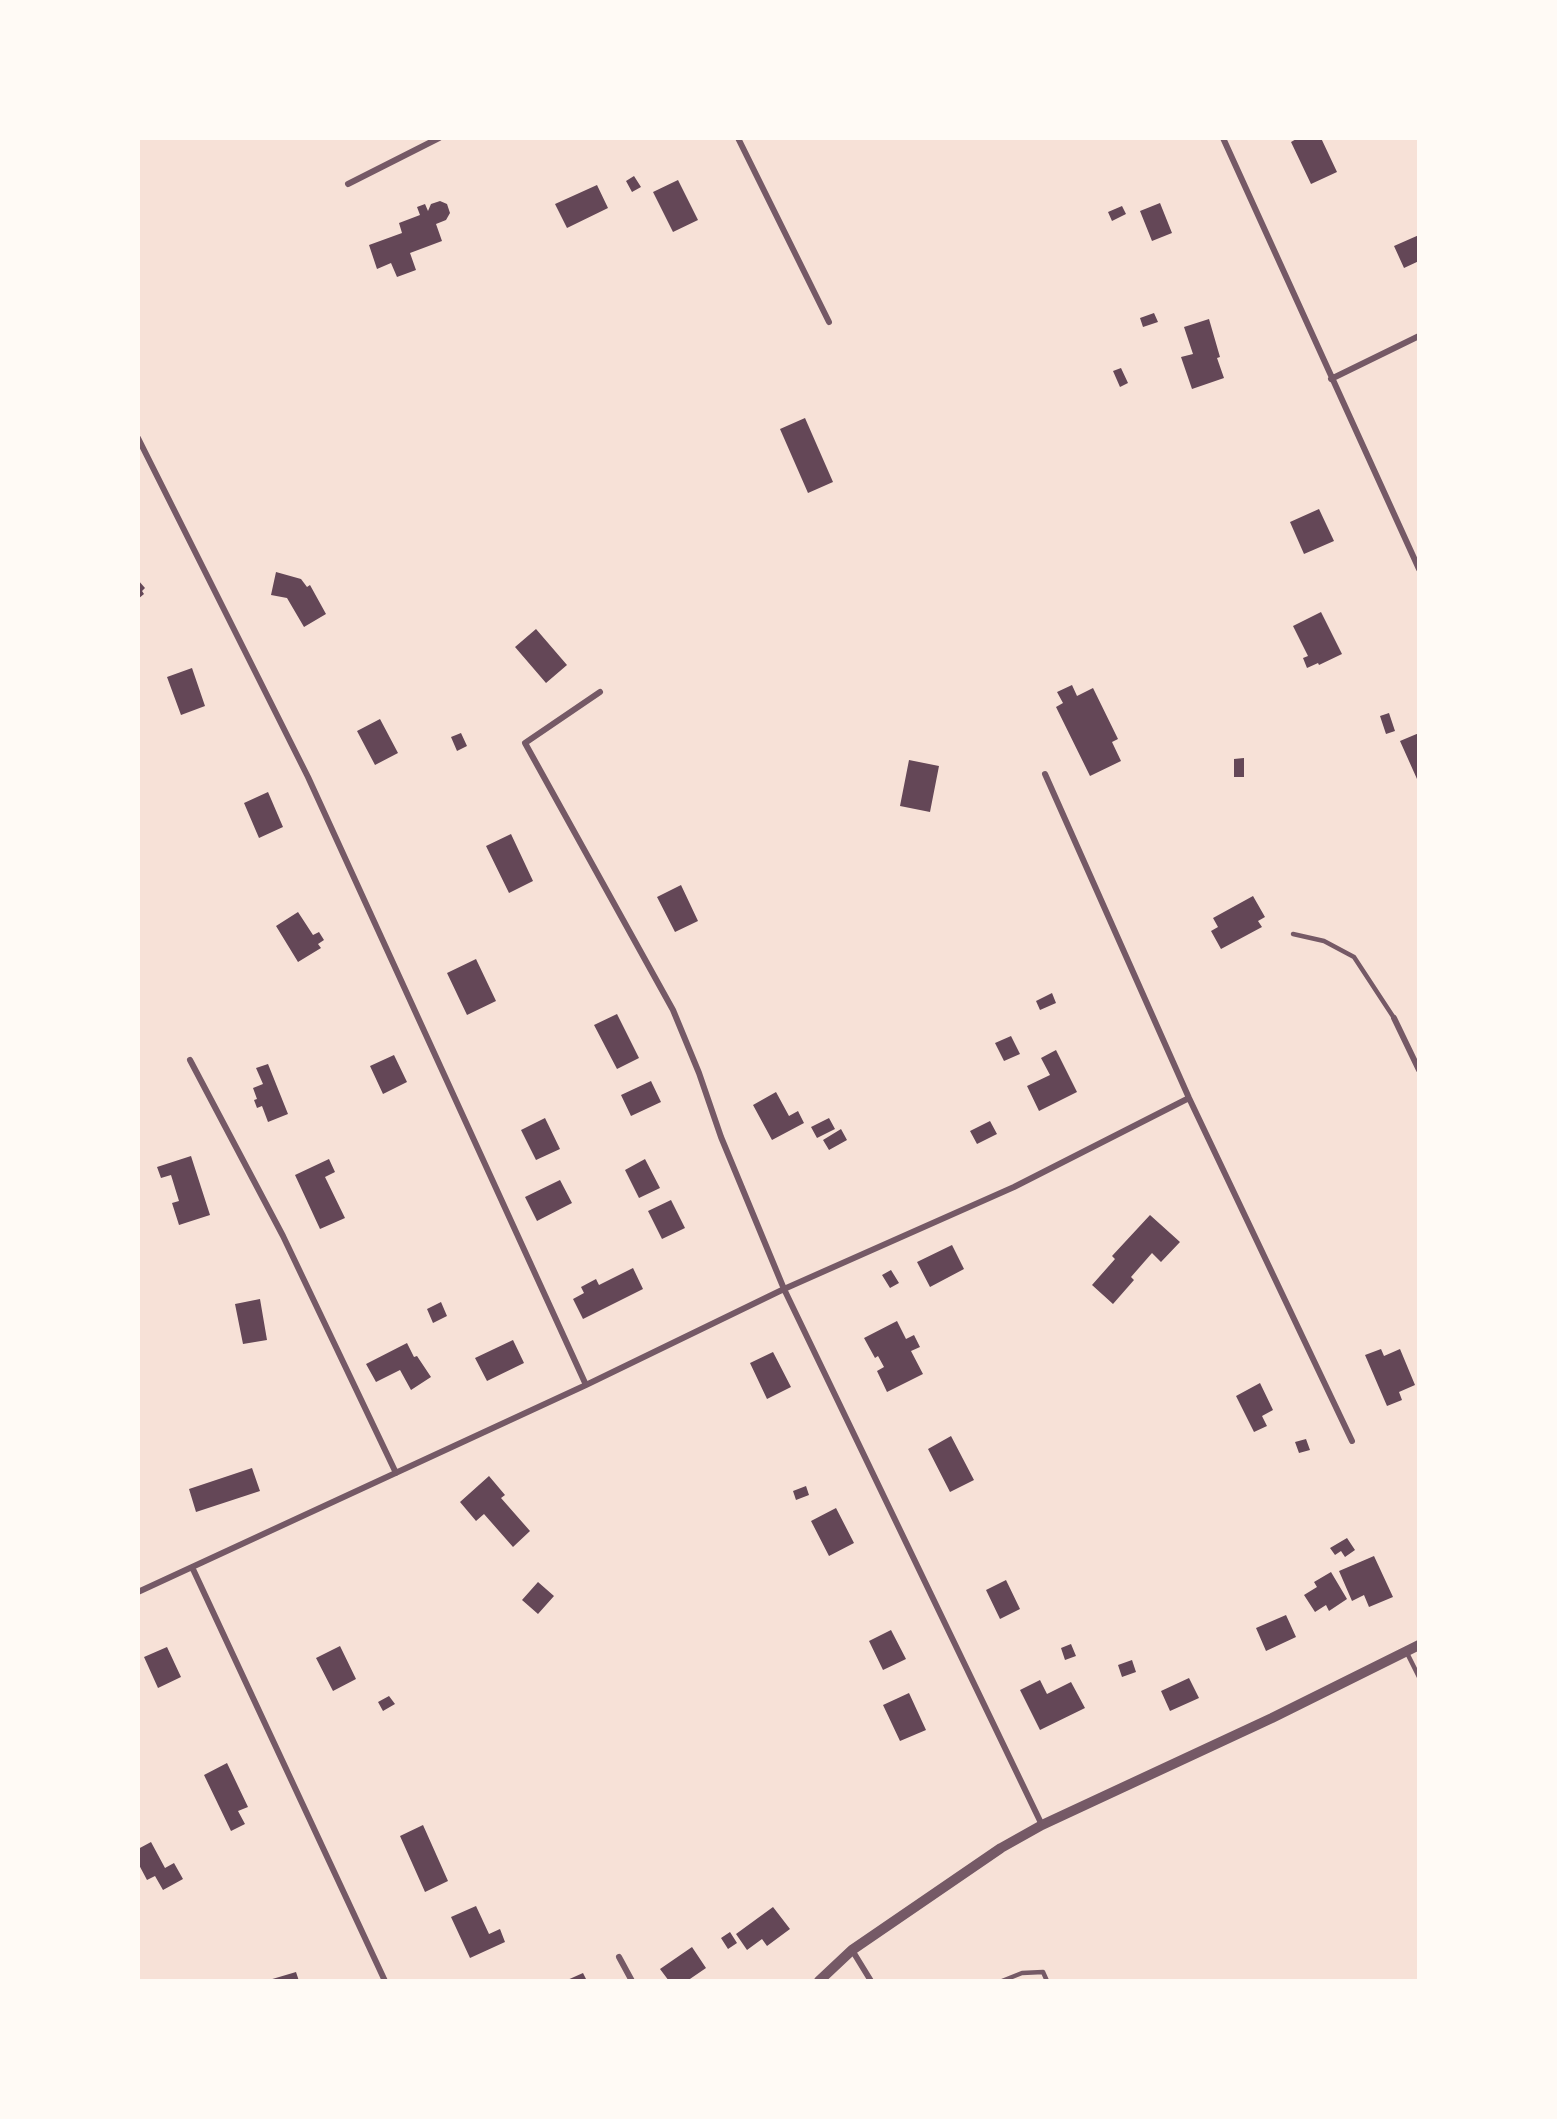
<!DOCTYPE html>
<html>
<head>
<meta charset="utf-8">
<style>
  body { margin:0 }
  #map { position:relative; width:1557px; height:2119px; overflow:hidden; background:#f7e1d7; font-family:"Sofia Sans Condensed",sans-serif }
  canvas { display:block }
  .frame { position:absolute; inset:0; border:140px solid #fffaf5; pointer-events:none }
</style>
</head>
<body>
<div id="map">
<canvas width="1557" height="2119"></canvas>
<div class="frame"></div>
</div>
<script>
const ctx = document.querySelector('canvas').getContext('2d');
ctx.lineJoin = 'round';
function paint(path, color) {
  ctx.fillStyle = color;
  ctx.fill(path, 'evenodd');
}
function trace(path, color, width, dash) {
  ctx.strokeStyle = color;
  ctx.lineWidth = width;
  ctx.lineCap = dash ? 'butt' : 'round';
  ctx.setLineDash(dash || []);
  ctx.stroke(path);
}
const building = new Path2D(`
  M1298,138H1321L1337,172L1311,184L1291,142Z
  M634,176L641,187L632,192L626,181Z
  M678,180L698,220L673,232L653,192Z
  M597,185L608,208L567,228L555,204Z
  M440,201L447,204L450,213L446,220L436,224L442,241L410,253L416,270L397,277L391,263L377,269L369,245L402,233L399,223L420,215L417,207L425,204L428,211L431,204Z
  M1160,203L1172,233L1152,241L1140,211Z
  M1122,206L1126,214L1112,221L1108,212Z
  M1419,235V261L1404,268L1394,246Z
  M1154,313L1158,322L1143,327L1140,318Z
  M1209,319L1220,357L1217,358L1224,378L1192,389L1181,357L1193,354L1184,327Z
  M1121,368L1128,383L1120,387L1113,371Z
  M805,418L833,482L808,493L780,429Z
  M1319,509L1334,541L1304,554L1290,522Z
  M276,572L301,579L307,587L310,585L326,614L304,627L287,598L271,595Z
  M138,580L145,588L142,591L144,594L138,599Z
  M1321,612L1342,654L1319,665L1318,663L1307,668L1303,658L1308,656L1293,626Z
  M536,629L567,665L546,683L515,647Z
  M192,668L205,706L181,715L167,677Z
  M1072,685L1077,696L1093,688L1118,739L1112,742L1121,761L1090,776L1056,707L1063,703L1057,692Z
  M1389,713L1395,731L1386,734L1380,716Z
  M380,719L398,753L375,765L357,731Z
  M461,733L467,746L457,751L451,737Z
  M1419,733V778L1417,779L1400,741Z
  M1244,758V777H1234V759Z
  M909,760L939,766L930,812L900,806Z
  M268,792L283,827L259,838L244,803Z
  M511,834L533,881L509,893L486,846Z
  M681,885L698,921L675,932L657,897Z
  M1253,896L1265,917L1258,921L1262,927L1221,949L1211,931L1218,927L1213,918Z
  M298,912L313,935L319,932L324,940L318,944L321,948L298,962L276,926Z
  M476,959L496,1001L467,1015L447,973Z
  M1052,993L1056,1003L1040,1010L1036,1001Z
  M617,1014L639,1058L617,1069L594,1025Z
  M1011,1036L1020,1054L1004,1061L995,1043Z
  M1056,1050L1077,1092L1039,1111L1027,1086L1050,1075L1041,1058Z
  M394,1055L407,1082L383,1094L370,1066Z
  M268,1064L288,1114L268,1122L262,1106L257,1108L254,1100L257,1099L253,1088L263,1084L256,1068Z
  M651,1081L661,1102L631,1116L621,1095Z
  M776,1092L789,1116L798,1111L804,1123L772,1140L753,1105Z
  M545,1118L560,1149L536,1160L521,1130Z
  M829,1118L835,1129L817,1138L811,1127Z
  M990,1121L997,1134L977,1144L970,1131Z
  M841,1129L847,1140L829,1150L823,1140Z
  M191,1156L210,1215L179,1225L172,1203L179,1201L171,1175L161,1178L157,1167Z
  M329,1159L335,1172L325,1177L345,1218L320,1229L295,1175Z
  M645,1159L660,1188L639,1198L625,1170Z
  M560,1180L572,1203L537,1221L525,1197Z
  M671,1200L685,1228L662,1239L648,1211Z
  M1150,1215L1180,1242L1161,1262L1152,1253L1131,1277L1134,1280L1113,1304L1092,1285L1115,1259L1112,1256Z
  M952,1245L964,1269L930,1287L917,1262Z
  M633,1268L643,1289L583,1319L573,1299L584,1293L581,1287L596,1279L599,1285Z
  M891,1270L899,1283L890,1288L882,1275Z
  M260,1299L267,1340L243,1344L235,1304Z
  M441,1302L447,1316L433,1323L427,1309Z
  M897,1321L906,1339L914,1335L920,1347L911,1351L923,1374L887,1392L877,1371L884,1367L878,1356L875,1358L864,1338Z
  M513,1340L524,1363L487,1381L475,1358Z
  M407,1343L414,1357L417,1356L431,1377L411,1390L400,1370L376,1382L366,1364Z
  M1381,1349L1384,1356L1400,1349L1415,1385L1399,1392L1402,1400L1387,1406L1365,1355Z
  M773,1352L791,1387L767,1399L750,1363Z
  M1260,1383L1273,1410L1262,1416L1267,1426L1254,1432L1236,1396Z
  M951,1436L974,1480L950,1492L928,1449Z
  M1306,1439L1310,1450L1299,1453L1295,1442Z
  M252,1468L260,1491L196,1512L189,1489Z
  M489,1476L505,1495L501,1498L530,1531L513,1547L484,1514L476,1521L460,1502Z
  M806,1486L809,1495L796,1500L793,1491Z
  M836,1508L854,1543L829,1556L811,1521Z
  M1347,1538L1355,1550L1345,1557L1341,1551L1335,1555L1330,1548Z
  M1374,1556L1393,1597L1369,1607L1364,1595L1352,1601L1339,1571Z
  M1331,1572L1347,1599L1329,1611L1326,1605L1315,1612L1304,1595L1317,1587L1314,1582Z
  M1006,1580L1020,1609L1000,1619L986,1590Z
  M538,1582L554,1596L538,1614L522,1600Z
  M1286,1615L1296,1637L1266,1651L1256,1628Z
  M891,1630L906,1659L883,1670L869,1641Z
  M1071,1644L1076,1656L1065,1660L1061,1648Z
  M340,1646L356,1679L333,1691L316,1658Z
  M167,1647L181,1677L158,1688L144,1657Z
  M1132,1660L1136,1672L1122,1677L1118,1665Z
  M1189,1678L1199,1698L1170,1711L1161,1691Z
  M1040,1680L1047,1694L1071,1682L1085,1708L1040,1730L1020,1690Z
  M909,1693L926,1730L900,1741L883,1705Z
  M389,1696L395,1704L383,1711L378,1702Z
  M227,1763L248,1807L238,1811L245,1824L231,1831L204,1775Z
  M423,1825L448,1881L425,1892L400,1836Z
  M151,1842L165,1868L174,1863L183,1879L163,1890L155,1876L147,1880L138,1863V1849Z
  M476,1906L489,1934L500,1929L505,1942L470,1958L451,1917Z
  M773,1907L790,1929L767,1946L762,1939L747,1950L736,1934Z
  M730,1932L737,1943L728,1949L721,1938Z
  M692,1947L706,1968L687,1981H669L660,1969Z
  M296,1972L299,1981H269V1980Z
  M583,1973L587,1981H565Z`);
const service = new Path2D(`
  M1293,934L1324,941L1354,957L1394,1018
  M1406,1651L1419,1677
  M1002,1981L1022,1973L1043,1972L1047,1981`);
const minor = new Path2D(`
  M738,138L829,322
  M1223,138L1419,569
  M348,184L439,138
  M1331,379L1419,336
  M138,438L308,777L586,1385
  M600,692L525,743L673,1010L699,1073L721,1137L784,1289L1042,1825
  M1045,774L1189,1098L1352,1441
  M1394,1018L1419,1070
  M190,1060L283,1236L396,1473
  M192,1567L385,1981
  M138,1592L586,1385L784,1289L1014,1187L1189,1098
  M852,1950L871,1981
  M619,1957L632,1981`);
const tertiary = new Path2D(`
  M819,1981L852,1950L1001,1848L1042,1825L1272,1718L1419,1645`);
paint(building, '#644757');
trace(service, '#755966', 4.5);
trace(minor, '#755966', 6);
trace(tertiary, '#755966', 10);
</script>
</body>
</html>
